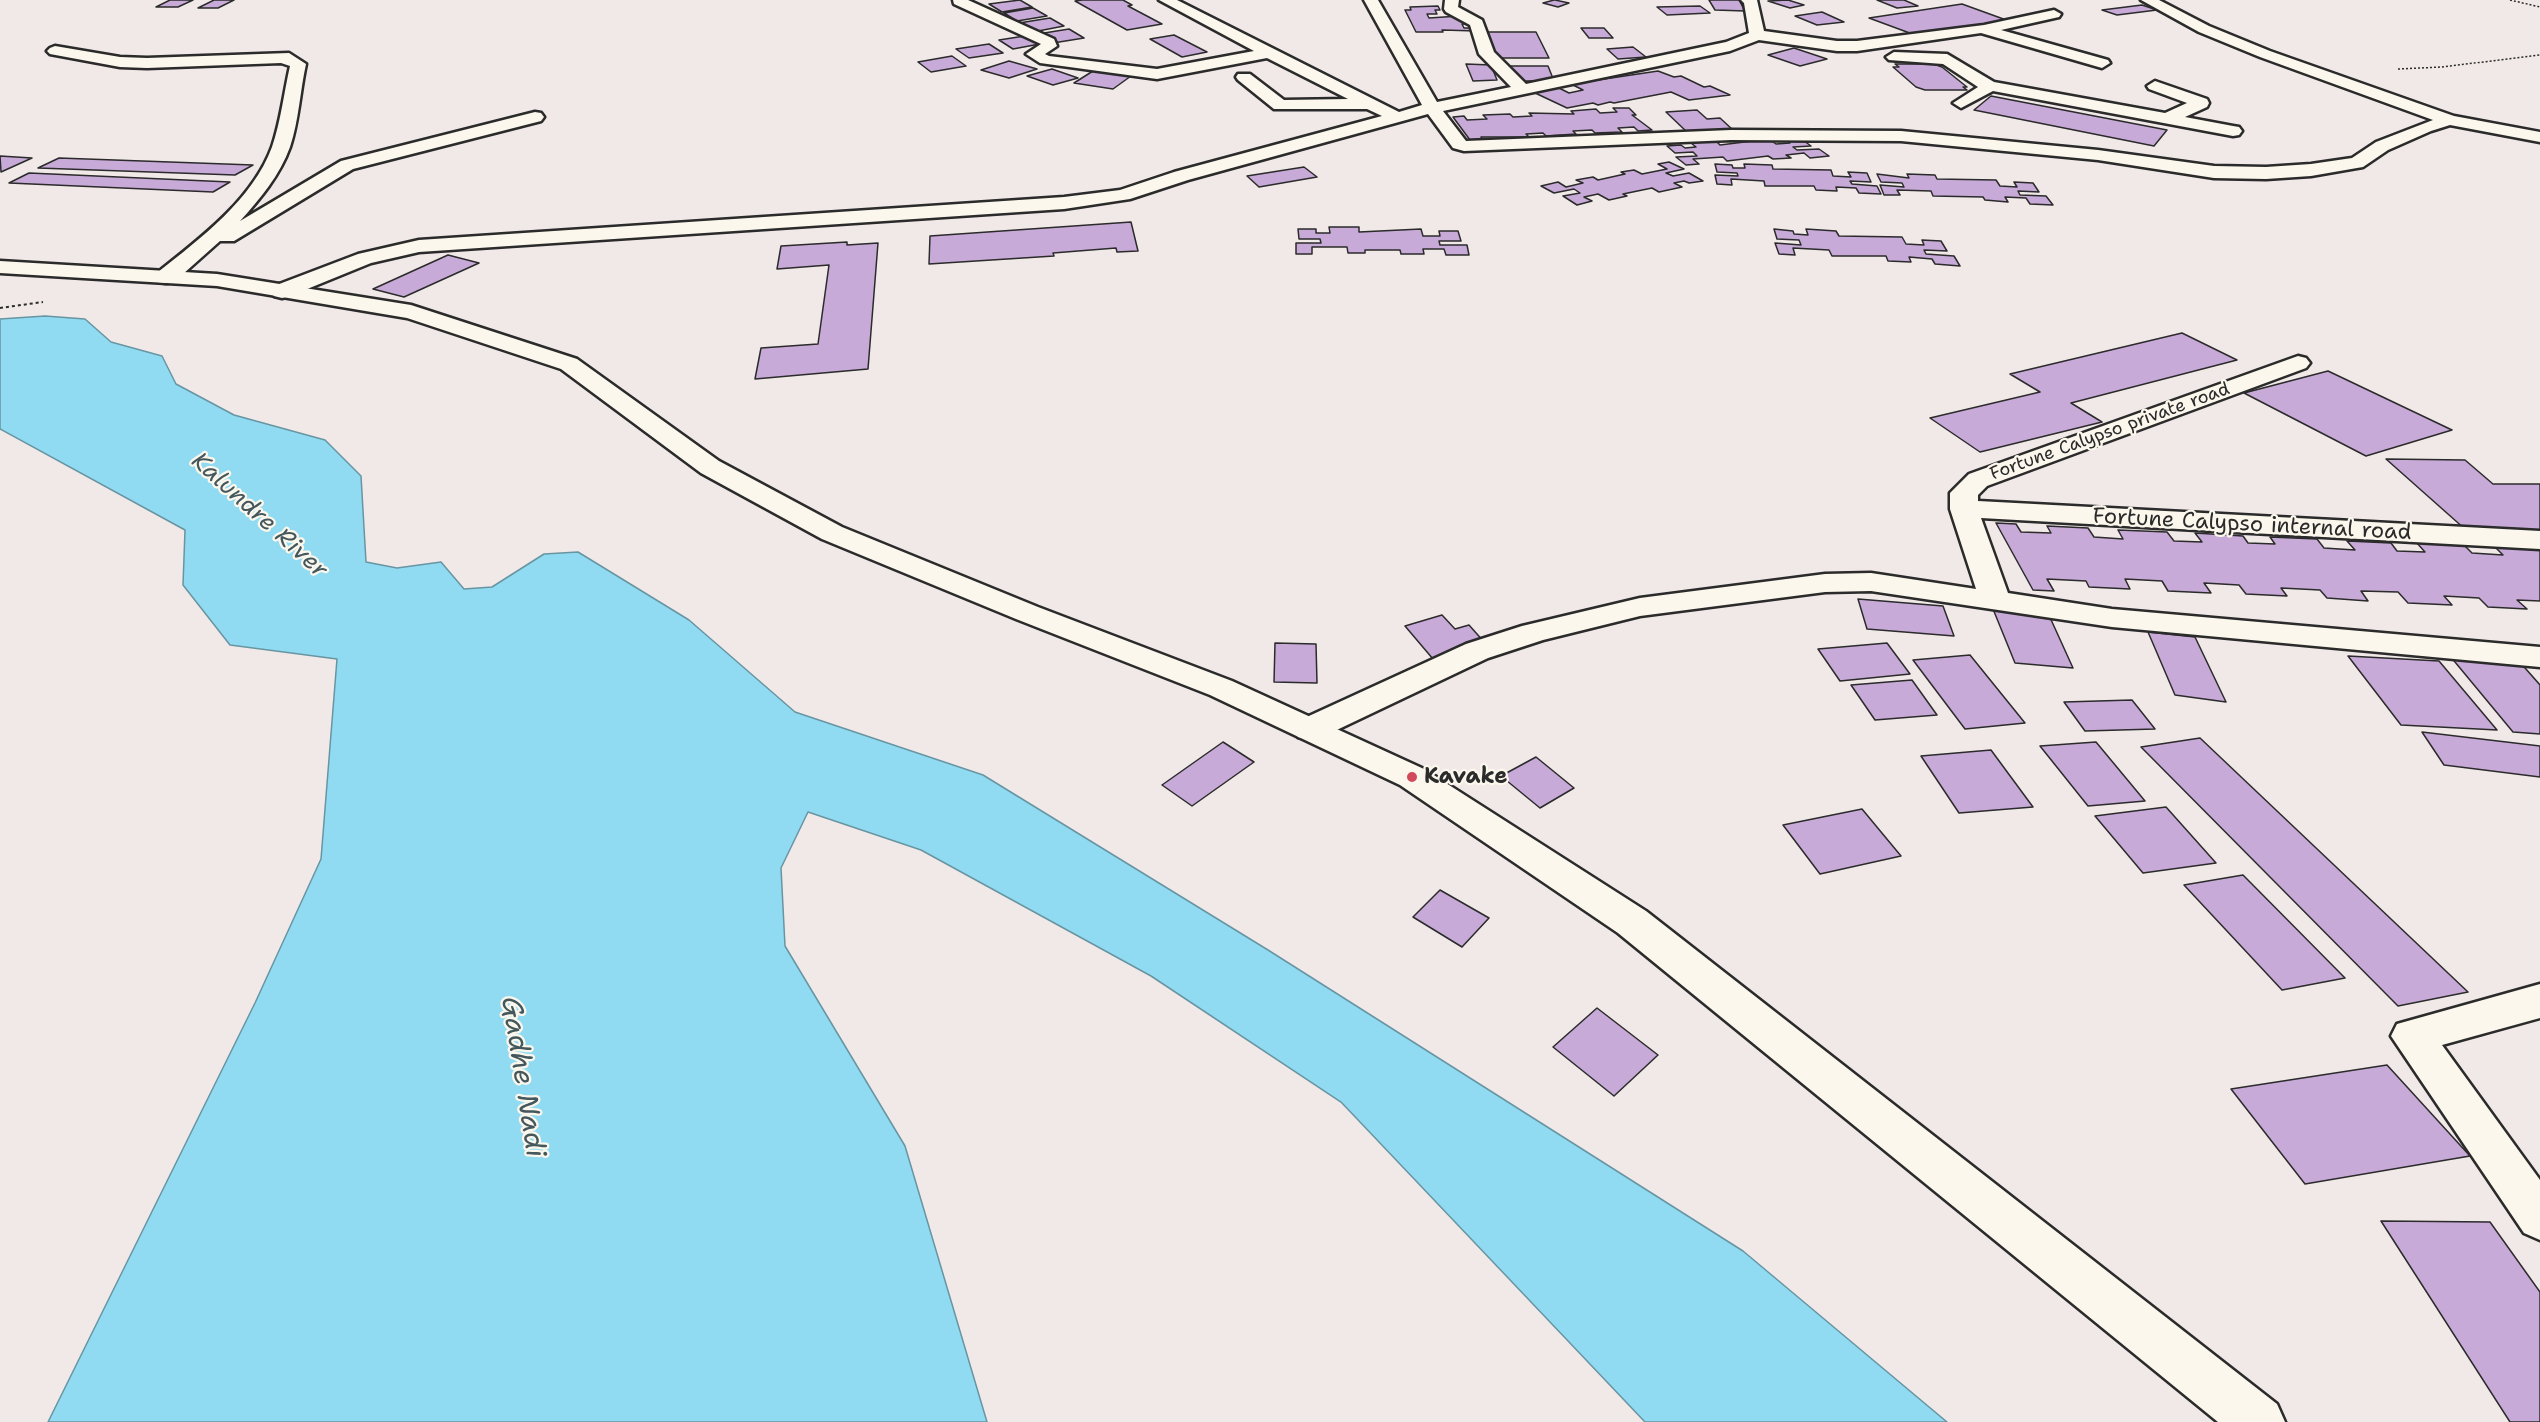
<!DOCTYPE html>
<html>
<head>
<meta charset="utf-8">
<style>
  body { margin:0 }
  canvas { display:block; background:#f1e8e8 }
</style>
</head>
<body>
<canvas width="2540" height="1422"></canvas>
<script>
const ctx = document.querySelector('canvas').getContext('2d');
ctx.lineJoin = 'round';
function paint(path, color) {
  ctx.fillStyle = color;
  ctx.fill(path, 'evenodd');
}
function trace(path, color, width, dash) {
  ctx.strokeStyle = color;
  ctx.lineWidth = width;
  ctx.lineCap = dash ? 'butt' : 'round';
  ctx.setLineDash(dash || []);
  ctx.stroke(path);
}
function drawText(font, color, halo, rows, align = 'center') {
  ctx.font = font + ' "Shantell Sans",sans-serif';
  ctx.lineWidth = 4.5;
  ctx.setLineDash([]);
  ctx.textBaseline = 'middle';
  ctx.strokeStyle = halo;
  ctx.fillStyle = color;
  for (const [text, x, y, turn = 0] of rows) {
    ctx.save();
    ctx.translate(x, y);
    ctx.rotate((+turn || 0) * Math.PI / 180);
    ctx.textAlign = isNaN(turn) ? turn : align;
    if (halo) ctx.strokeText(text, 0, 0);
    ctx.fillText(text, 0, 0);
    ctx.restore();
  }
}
const water = new Path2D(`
  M45,316L85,319L111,342L162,356L176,384L234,415L325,440L361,476L366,562L397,568L441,562L464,589L492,587L544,554L578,552L689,620L795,712L983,775L1268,950L1743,1251L1947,1422H1645L1341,1102L1151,976L921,850L808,812L781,868L785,946L905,1146L987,1422H48L255,1003L321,859L337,659L230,645L183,585L185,530L0,429V319Z`);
const building = new Path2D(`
  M170,0H193L178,7H156Z
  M214,0H234L218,8H198Z
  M1020,0L1032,7L1002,12L989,4Z
  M1082,0H1123L1132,5L1128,6L1162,24L1127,30L1075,1Z
  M1554,0H1555L1569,3L1558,7L1543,3Z
  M1709,0H1739L1745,11L1715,10Z
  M1788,0L1804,5L1790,8L1768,1Z
  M1877,0H1904L1918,6L1897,8Z
  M1962,4L2009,21L1915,35L1869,18Z
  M2142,5L2157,10L2117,15L2102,10Z
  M1438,6L1440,10H1435L1437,14H1427L1429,18L1459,16L1468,24H1462L1464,28H1475L1477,31L1442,30L1443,32H1416L1405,10H1411L1410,7Z
  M1700,6L1710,13L1667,15L1657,7Z
  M1033,8L1047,16L1017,21L1004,13Z
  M1822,12L1844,22L1817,25L1795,16Z
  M1050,18L1064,26L1033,32L1019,23Z
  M1581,28H1604L1613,38H1589Z
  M1069,29L1084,38L1053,43L1038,34Z
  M1483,32H1536L1549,58H1492Z
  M1031,35L1045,43L1013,49L999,40Z
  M1174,35L1207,52L1182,57L1150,39Z
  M989,44L1003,53L969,58L956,49Z
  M1633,47L1646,57L1618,59L1607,49Z
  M1794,48L1827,59L1800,66L1768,55Z
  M952,56L966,66L931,72L918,62Z
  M1009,61L1037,69L1009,78L981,70Z
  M1466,64L1491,65L1497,80L1473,81Z
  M1895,64H1934L1942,67L1967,87H1963L1967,90H1925L1916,87L1893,67H1899Z
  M1510,66H1548L1554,81H1515Z
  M1052,69L1078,78L1053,85L1027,76Z
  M1093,71L1131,76L1113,89L1074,83Z
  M1658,71L1674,77L1681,76L1704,87L1710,86L1730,95L1689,100L1671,92L1614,103L1610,102L1598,105L1593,103L1567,108L1533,92L1557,87L1569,93L1583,90L1571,84Z
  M1991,96L2167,130L2154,146L1974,110Z
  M1613,108H1629L1636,115H1632L1652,130L1638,131L1634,127L1618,128L1622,132L1595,133L1592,130L1573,131L1576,134L1546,136L1543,133L1526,134L1529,137H1481L1482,139L1470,140L1453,117L1464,116L1467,120L1487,119L1483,115L1510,114L1513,117L1532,116L1529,113L1574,114L1571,111L1596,109L1600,113L1617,112Z
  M1697,110L1707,119L1720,118L1733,130L1688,133L1666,112Z
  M1800,138L1811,146L1793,147L1797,150L1819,149L1829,156L1810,158L1804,153L1786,155L1791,158L1773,159L1768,156L1727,161L1723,157L1693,159L1699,164L1686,165L1676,157L1697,156L1693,152L1675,153L1667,146L1681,145L1685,148L1696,147L1691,143L1716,141L1720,145L1769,139L1776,144L1790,143L1785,139Z
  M0,156L32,158L1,172Z
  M59,158L253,165L235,175L38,168Z
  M1669,162L1684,169L1666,173L1673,176L1689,173L1703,181L1689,183L1684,181L1674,183L1682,187L1659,192L1652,188L1623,194L1627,196L1609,200L1598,194L1584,197L1592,201L1577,205L1563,196L1580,193L1574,189L1554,193L1541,186L1558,182L1566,187L1583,183L1576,180L1593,177L1598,180L1625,174L1621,172L1634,170L1642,174L1667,169L1658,164Z
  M1715,164L1732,165L1733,168H1745L1744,164L1772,165L1773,169L1831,170L1833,176L1851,177L1848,172L1867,173L1871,182L1850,181L1852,184L1877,186L1881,194L1859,193L1856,188L1836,187L1837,191L1816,190L1814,186H1765L1764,181L1731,179L1732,185L1717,184L1715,175L1738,176L1737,173L1717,172Z
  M1304,167L1317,177L1259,187L1247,176Z
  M29,173L230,182L213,192L9,183Z
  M1877,174L1909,178L1907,174L1935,175L1937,179L1996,180L2000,186L2017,187L2014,182L2033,183L2039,192L2018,191L2020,195L2046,196L2053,205L2030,204L2026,198L2005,197L2008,202L1985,200L1983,197L1933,196L1931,191L1897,190L1900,195H1884L1880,185L1904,187L1902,183L1881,182Z
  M1131,222L1138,251L1117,252L1116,248L1053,253L1054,256L929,264L930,236Z
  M1329,227H1359V232L1421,229L1423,236H1440L1439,231H1458L1461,241H1439L1440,245H1467L1469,255H1446L1444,249H1423L1424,254H1401L1400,250H1365V253H1348L1347,247H1312V254H1296V243H1321L1320,239H1299L1298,229H1316V233H1330Z
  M1774,229L1793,231L1794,234L1808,235L1806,229L1836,231L1839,236L1902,237L1906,244L1924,245L1922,240L1941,241L1947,251L1924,250L1926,254L1954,256L1960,266L1935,264L1932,259L1909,257L1911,262L1888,261L1886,256H1832L1829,250L1793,248L1795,255L1779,254L1775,243L1801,245L1799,240L1777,239Z
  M847,242V245L878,243L868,369L755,379L761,348L818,344L829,265L777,269L781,246Z
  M448,255L479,263L404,297L373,289Z
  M2182,333L2237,360L2071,403L2102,422L1980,452L1930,418L2040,392L2010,374Z
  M2328,371L2452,430L2366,456L2244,393Z
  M2386,459L2465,460L2493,484H2540V531L2466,530Z
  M1996,523L2016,524L2021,532L2051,533L2047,526L2088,528L2094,537L2123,539L2118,530L2167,532L2174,541L2202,542L2195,533L2243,536L2248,543L2275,544L2270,537L2317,539L2324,548L2355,550L2347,541L2391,543L2397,551L2425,552L2416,542L2463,544L2472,553L2503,555L2494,546L2540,548V601L2517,600L2527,609L2488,607L2479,598L2444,596L2452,605L2408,603L2398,592L2361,591L2368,601L2327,598L2320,590L2281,588L2287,596L2246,594L2239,585L2204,583L2211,593L2168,591L2162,581L2125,579L2130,589L2089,587L2086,581L2047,579L2054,591L2033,590Z
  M1858,599L1943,606L1954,636L1867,629Z
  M1993,609L2048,613L2073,668L2015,663Z
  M1442,615L1455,629L1469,625L1485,643L1433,659L1405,626Z
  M2148,632L2195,637L2226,702L2175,695Z
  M1275,643L1316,644L1317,683L1274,682Z
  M1887,643L1910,674L1840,681L1818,649Z
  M1970,655L2025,723L1965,729L1913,660Z
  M2348,656L2439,661L2497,730L2401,725Z
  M2450,656L2518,660L2540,685V734L2513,732Z
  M1912,680L1937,715L1875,720L1851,685Z
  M2132,700L2155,729L2085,731L2064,702Z
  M2422,732L2540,746V777L2444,765Z
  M2200,738L2468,992L2398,1006L2141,747Z
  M1223,742L1254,762L1192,806L1162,785Z
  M2096,742L2145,801L2088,806L2040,746Z
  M1991,750L2033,807L1959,813L1921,756Z
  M1536,757L1574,788L1540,808L1501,776Z
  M2166,807L2216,863L2143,873L2095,816Z
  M1862,809L1901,856L1820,874L1783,825Z
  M2243,875L2345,978L2282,990L2184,885Z
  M1440,890L1489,918L1462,947L1413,917Z
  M1597,1008L1658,1055L1614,1096L1553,1047Z
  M2387,1065L2470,1156L2305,1184L2231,1089Z
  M2381,1221L2490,1222L2540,1292V1422H2510Z`);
const pathFar1 = new Path2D(`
  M2510,0L2540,7
  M2398,69L2442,67L2540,55`);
const path = new Path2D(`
  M0,308L43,302`);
const minor = new Path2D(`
  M953,0H968L1054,39L1057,46L1045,54L1049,56L1157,69L1254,51L1159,0H1177L1399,112L1422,105L1364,0H1378L1437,102L1511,87L1479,54L1470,25L1446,12L1444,9L1445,0H1459L1458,7L1482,20L1494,52L1526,84L1726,42L1749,33L1744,3L1741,0H1757L1764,31L1837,41H1857L1984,25L2054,10L2061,14L2059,17L2001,30L2108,60L2110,63L2102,68L1981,33L1857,51H1837L1759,40L1730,51L1443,111L1466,141L1731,130L1901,131L2098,150L2214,166L2266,167L2311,164L2352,158L2376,142L2433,120L2260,57L2199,32L2141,0H2159L2209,26L2270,51L2454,116L2540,132V142L2450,125L2431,131L2388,150L2363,167L2357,168L2311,176L2266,179L2214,178L2098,160L1901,141L1731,140L1464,151L1453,148L1428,114L1188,180L1130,199L1064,209L419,252L371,263L290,296L282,298L274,296L271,291L274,286L358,254L419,240L1064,197L1120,190L1174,172L1382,116L1367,109H1274L1238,80L1236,77L1238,74H1250L1284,100L1348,99L1267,58L1157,79L1040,63L1026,54L1041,44L954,4Z
  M55,46L120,57L147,58L289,53L306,64C300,91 299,120 290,147C280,175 260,199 240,221L341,161L535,112L541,113L544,117L541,121L353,169L234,241H220L174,282L166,283L158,282L155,277L158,272C200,239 253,199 272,147C281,121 284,92 290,66L281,63L147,68L120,67L50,54L47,51L50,48Z
  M1894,52L1947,54L1994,82L2165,113L2187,103L2149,89L2147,86L2155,81L2207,99L2209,103L2207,107L2185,117L2233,126L2239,127L2242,131L2239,135L2233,136L1993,91L1961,108L1953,103L1978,87L1943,64L1889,60L1886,57Z
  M2298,356L2306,358L2310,363L2306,368L1987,486L1978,495V501L2540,531V549L1981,518L2008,593L2112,609L2540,647V667L2112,627L1871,591L1825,592L1640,616L1543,640L1488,658L1322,737L1310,740L1298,737L1293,729L1298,721L1466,644L1522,626L1640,598L1825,574L1871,573L1976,589L1950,509V493L1969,474Z
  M2540,984V1018L2442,1045L2540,1180V1240L2524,1233L2391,1036L2397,1024Z`);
const secondary = new Path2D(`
  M0,261L217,274L411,305L577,359L719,461L842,527L1038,607L1232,681L1424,769L1646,911L2277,1404L2285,1422H2218L1618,933L1400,785L1210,695L1016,619L822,539L701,473L561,369L407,318L217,286L0,273Z`);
const markers = [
  [1412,777,6,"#d1495b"]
];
const farStreetnames = [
  ["Fortune Calypso private road",2110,432,-20]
];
const streetNames = [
  ["Fortune Calypso internal road",2252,525,3]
];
const poiNames = [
  ["Kavake",1424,777]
];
const waterNames = [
  ["Kalundre River",259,516,42]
];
const nearWaternames = [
  ["Gadhe Nadi",522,1077,81]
];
paint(water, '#91dbf2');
trace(water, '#6895a2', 1.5);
paint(building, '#c7aad7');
trace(building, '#2b2b2b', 1.5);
trace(minor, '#2b2b2b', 5);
trace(secondary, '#2b2b2b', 5);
trace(pathFar1, '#2b2b2b', 1.5, [2, 2]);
trace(path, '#2b2b2b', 2, [3, 3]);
paint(minor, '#fbf7ec');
paint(secondary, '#fbf7ec');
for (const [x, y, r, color] of markers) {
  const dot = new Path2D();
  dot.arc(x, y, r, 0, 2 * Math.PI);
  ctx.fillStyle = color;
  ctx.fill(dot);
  trace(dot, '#fbf7ec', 2);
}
drawText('18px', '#2b2b2b', '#fbf7ec', farStreetnames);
drawText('22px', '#2b2b2b', '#fbf7ec', streetNames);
drawText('bold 22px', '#2b2b2b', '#fbf7ec', poiNames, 'left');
drawText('italic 24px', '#44575d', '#fbf7ec', waterNames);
drawText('italic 28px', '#44575d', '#fbf7ec', nearWaternames);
</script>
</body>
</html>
